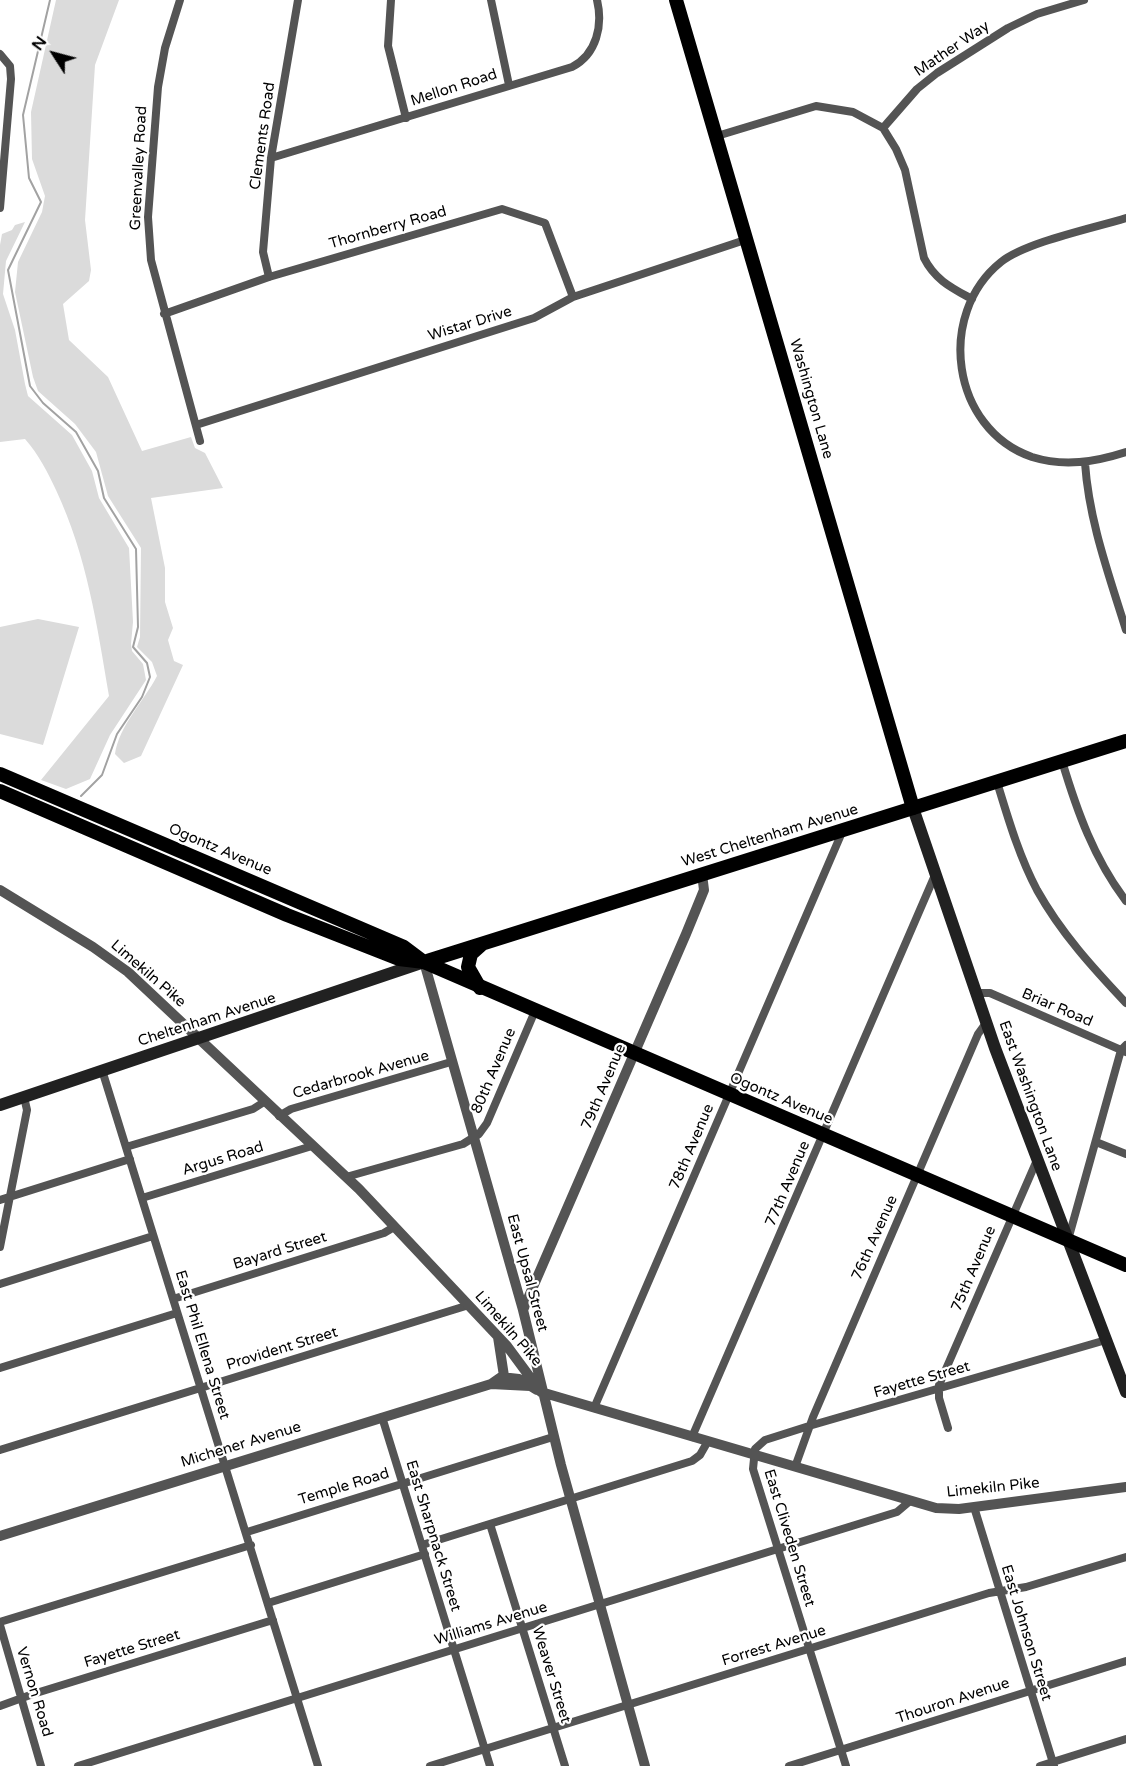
<!DOCTYPE html>
<html>
<head>
<meta charset="utf-8">
<style>
  body { margin:0 }
  #map { position:relative; width:1126px; height:1766px; overflow:hidden; background:#fff; font-family:"Varela Round",sans-serif }
  canvas { display:block }
  .north { position:absolute; left:24px; top:24px; width:60px; height:60px; -webkit-text-stroke:4px #fff; paint-order:stroke; rotate:306deg; font-size:16px; font-weight:700; line-height:24px; text-align:center; color:#000 }
  .north::after { content:''; display:block; margin:auto; width:21px; height:27px; background:#000; clip-path:polygon(50% 0,100% 100%,50% 72%,0 100%) }
</style>
</head>
<body>
<div id="map">
<canvas width="1126" height="1766"></canvas>
<div class="north">N</div>
</div>
<script>
const ctx = document.querySelector('canvas').getContext('2d');
ctx.lineJoin = 'round';
function paint(path, color) {
  ctx.fillStyle = color;
  ctx.fill(path, 'evenodd');
}
function trace(path, color, width, dash) {
  ctx.strokeStyle = color;
  ctx.lineWidth = width;
  ctx.lineCap = dash ? 'butt' : 'round';
  ctx.setLineDash(dash || []);
  ctx.stroke(path);
}
function drawText(font, color, halo, rows, align = 'center') {
  ctx.font = font + ' "Varela Round",sans-serif';
  ctx.lineWidth = 4.5;
  ctx.setLineDash([]);
  ctx.textBaseline = 'middle';
  ctx.strokeStyle = halo;
  ctx.fillStyle = color;
  for (const [text, x, y, turn = 0] of rows) {
    ctx.save();
    ctx.translate(x, y);
    ctx.rotate((+turn || 0) * Math.PI / 180);
    ctx.textAlign = isNaN(turn) ? turn : align;
    if (halo) ctx.strokeText(text, 0, 0);
    ctx.fillText(text, 0, 0);
    ctx.restore();
  }
}
const green = new Path2D(`
  M56,0H119L95,65L85,220L91,270L89,281L63,304L69,340L108,377L142,451L191,437L195,448L205,453L223,488L151,498L165,568V602L173,628L168,640L174,661L183,665L141,756L124,763L115,754C119,726 144,701 157,676L152,662L137,647L140,637L141,548L108,496L96,452L75,424L38,391L33,377L15,292L18,262L42,212L45,196L32,159L31,112Z
  M25,222L6,261L3,294L15,330L25,384L28,396L72,435L92,471L99,498L129,548L133,622L131,644L132,651L143,664L146,680L110,735L90,779L66,789L41,780L109,696C97,625 87,556 56,490C47,471 39,455 25,439L0,442V245L2,234L12,230L15,225Z
  M38,619L79,627L43,745L0,734V627Z`);
const stream = new Path2D(`
  M50,0L23,115L29,178L41,202L8,270L30,386L43,403L76,432L98,471L104,498L136,549L138,627L133,647L147,663L150,677L142,697L117,734L102,775L81,796`);
const minor = new Path2D(`
  M180,0L165,48L158,87L148,217L151,260L200,441
  M391,0L388,46L406,118
  M491,0L509,85
  M0,54L10,66L11,79L0,208
  M883,128L917,89L937,73L1008,28L1037,14L1084,0
  M717,136L816,106L853,112L883,128L896,149L905,170L924,258C935,280 952,288 972,299
  M271,158L572,67C597,54 603,25 597,0
  M1126,218C1094,228 1026,242 1001,262C936,314 951,429 1032,457C1064,467 1095,462 1126,452
  M269,277L263,252L271,158L298,0
  M164,314L269,277L502,209L545,223L573,297
  M196,425L534,318L573,297L748,239
  M1085,463C1089,521 1109,575 1126,630
  M1062,761C1077,811 1094,859 1126,901
  M997,782C1008,818 1019,856 1037,890C1061,933 1093,968 1126,1003
  M976,993H990L1126,1052
  M102,1070L318,1766
  M279,1116L291,1109L451,1062
  M1096,1142L1126,1154
  M126,1147L253,1109L264,1102
  M346,1177L463,1144L479,1134L487,1123L535,1011
  M142,1198L312,1146
  M0,1200L130,1159
  M1068,1240L1121,1050L1126,1045
  M0,1247L27,1110L24,1097
  M0,1284L153,1236
  M173,1299L384,1233L394,1227
  M0,1368L177,1313
  M594,1408L843,830
  M382,1417L490,1766
  M948,1428L939,1398V1385L1037,1160
  M692,1437L935,875
  M0,1450L469,1305
  M795,1467L813,1417L978,1034L986,1023
  M974,1507L1054,1766
  M490,1524L565,1766
  M247,1532L553,1437
  M422,1545L692,1461L700,1455L708,1441
  M268,1603L425,1554
  M0,1622L251,1545
  M0,1625L41,1766
  M0,1706L33,1694L273,1620
  M78,1766L897,1512L910,1501
  M430,1766L989,1593L1026,1587L1126,1557
  M789,1766L1126,1661
  M846,1766L753,1469L755,1449L765,1440L809,1426L1106,1340
  M1040,1766L1126,1739`);
const tertiary = new Path2D(`
  M0,890L93,947L128,972L359,1189L507,1346L541,1392L936,1508L959,1509L1126,1487
  M424,962L523,1310L561,1465L645,1766
  M523,1310L686,934L704,890L702,874
  M498,1337L504,1376
  M491,1384L530,1386
  M0,1536L491,1384L501,1377L519,1379L537,1390`);
const secondary = new Path2D(`
  M913,808L995,1048L1126,1392
  M0,1105L424,962`);
const primary = new Path2D(`
  M676,0L913,808
  M424,962L1126,1265`);
const trunk = new Path2D(`
  M0,774L404,947L424,962
  M0,791L287,915L399,959L424,962L1126,741
  M480,988L468,967L471,954L481,945`);
const streetNames = [
  ["Mather Way",952,49,-34],
  ["Mellon Road",454,88,-18],
  ["Clements Road",263,136,-82],
  ["Greenvalley Road",139,168,-87],
  ["Thornberry Road",388,228,-16],
  ["Wistar Drive",470,324,-17],
  ["Washington Lane",811,399,74],
  ["West Cheltenham Avenue",770,836,-17],
  ["Ogontz Avenue",220,850,23],
  ["Limekiln Pike",148,974,41],
  ["Briar Road",1057,1008,23],
  ["Cheltenham Avenue",207,1020,-18],
  ["80th Avenue",494,1071,-67],
  ["Cedarbrook Avenue",361,1075,-16],
  ["79th Avenue",604,1087,-67],
  ["East Washington Lane",1030,1096,70],
  ["Ogontz Avenue",781,1099,23],
  ["78th Avenue",692,1147,-67],
  ["Argus Road",223,1159,-17],
  ["77th Avenue",788,1184,-67],
  ["76th Avenue",875,1238,-66],
  ["Bayard Street",280,1251,-17],
  ["75th Avenue",974,1269,-67],
  ["East Upsal Street",527,1273,75],
  ["Limekiln Pike",508,1329,49],
  ["East Phil Ellena Street",202,1345,73],
  ["Provident Street",282,1349,-17],
  ["Fayette Street",922,1380,-16],
  ["Michener Avenue",241,1445,-17],
  ["Temple Road",344,1487,-17],
  ["Limekiln Pike",993,1488,-6],
  ["East Sharpnack Street",433,1536,73],
  ["East Cliveden Street",789,1538,73],
  ["Williams Avenue",491,1624,-17],
  ["East Johnson Street",1026,1633,73],
  ["Forrest Avenue",774,1646,-17],
  ["Fayette Street",132,1649,-17],
  ["Weaver Street",551,1675,73],
  ["Vernon Road",34,1692,73],
  ["Thouron Avenue",953,1701,-18]
];
paint(green, '#dbdbdb');
trace(stream, '#a2a2a2', 2);
trace(minor, '#545454', 8);
trace(tertiary, '#545454', 10);
trace(secondary, '#212121', 12);
trace(primary, '#000', 14);
trace(trunk, '#000', 14);
drawText('15px', '#000', '#fff', streetNames);
</script>
</body>
</html>
